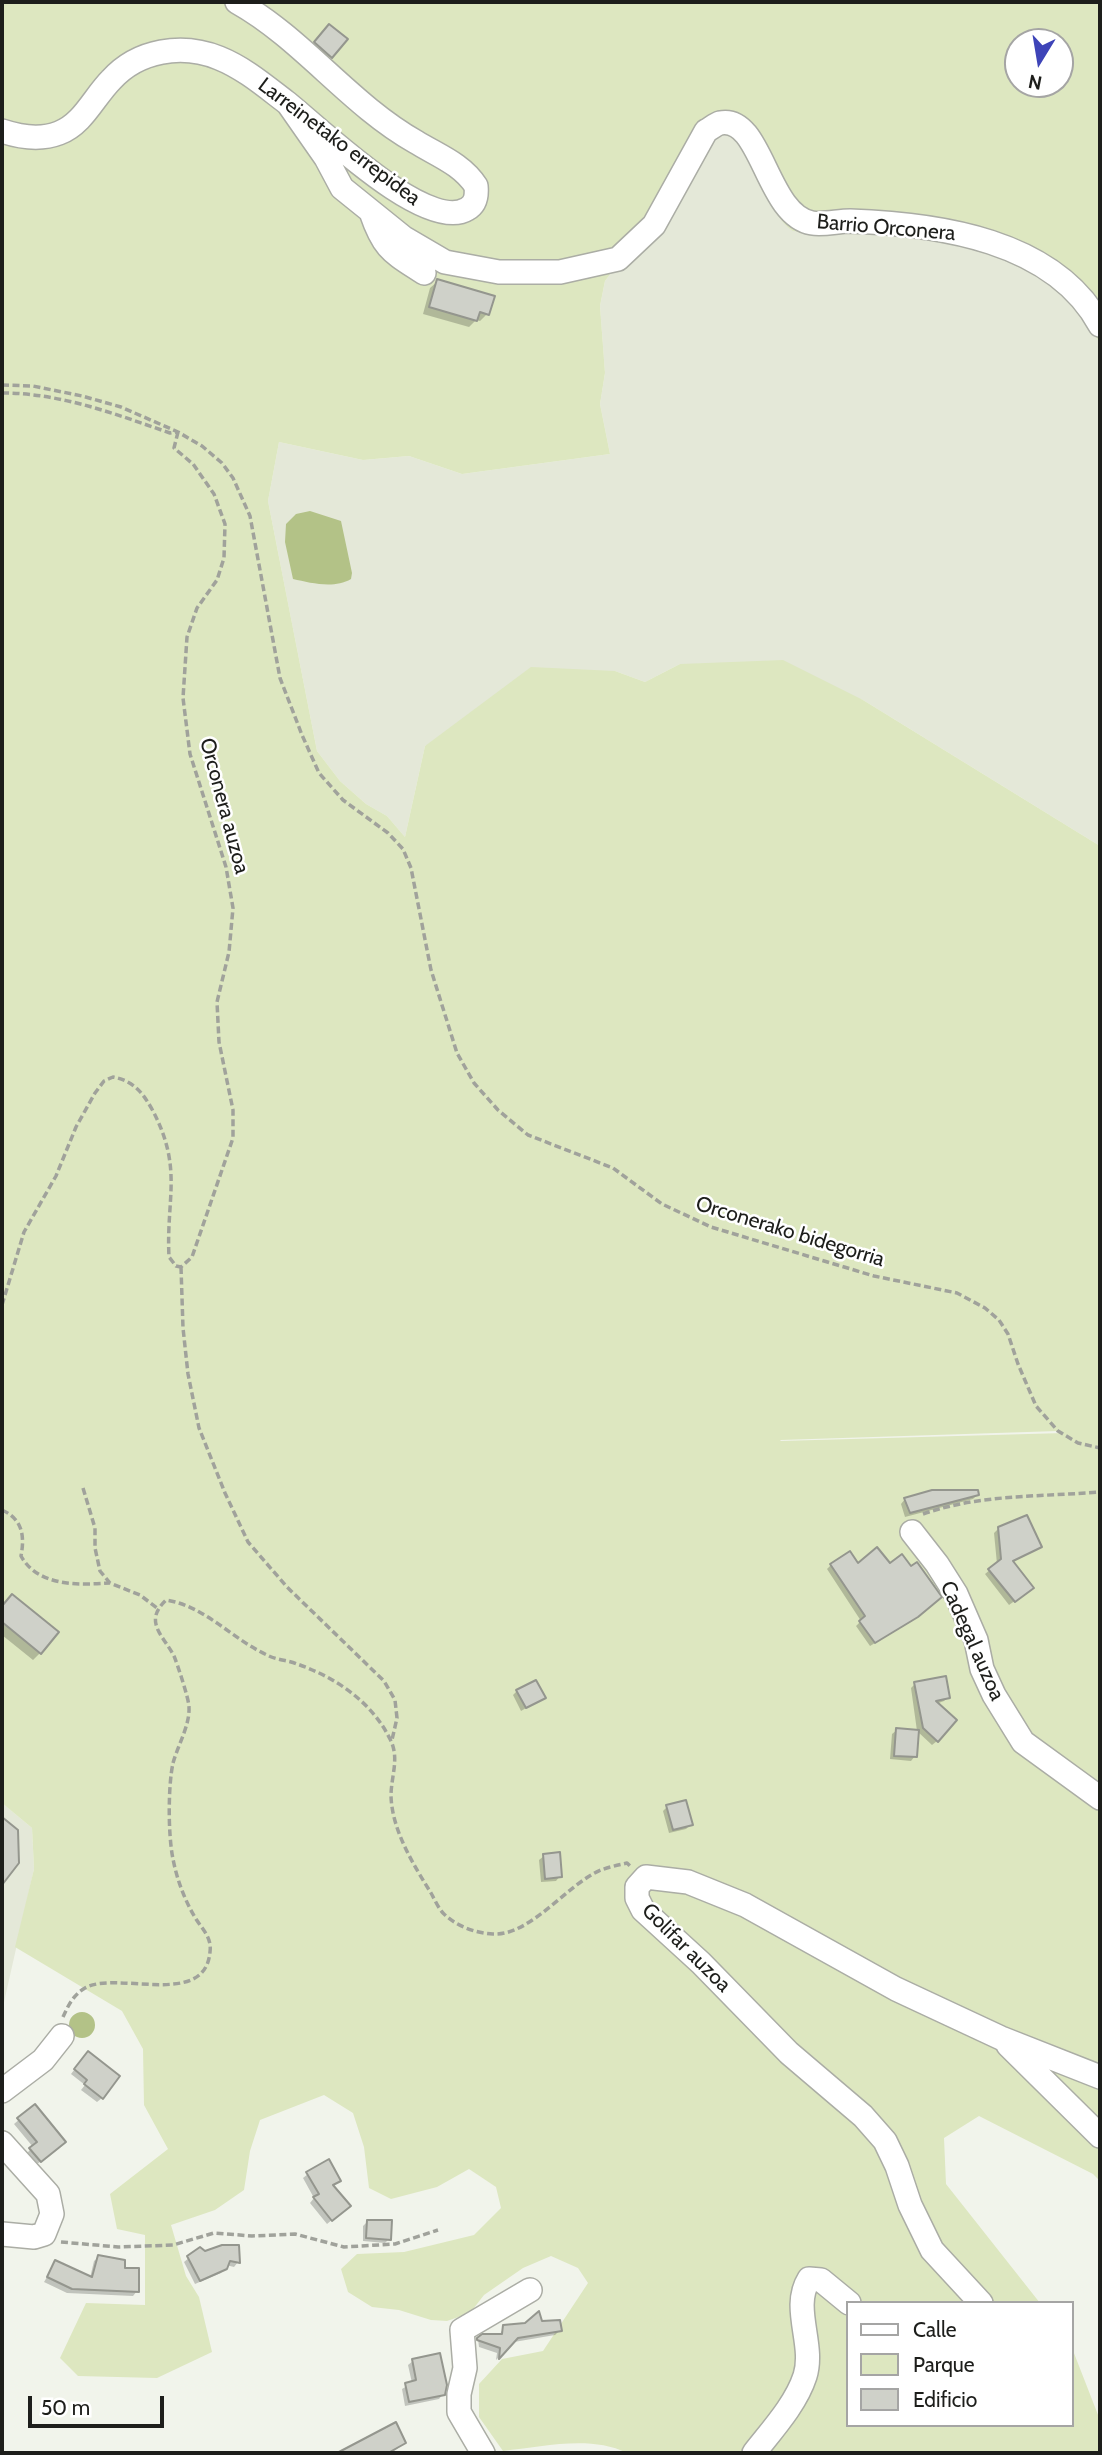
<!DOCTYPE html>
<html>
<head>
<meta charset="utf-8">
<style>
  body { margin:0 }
  #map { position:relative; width:1102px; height:2455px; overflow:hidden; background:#f1f4eb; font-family:Cabin,sans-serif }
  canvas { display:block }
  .frame { position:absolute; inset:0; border:4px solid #1d1e1b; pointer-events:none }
  .legend { position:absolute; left:846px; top:2301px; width:228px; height:126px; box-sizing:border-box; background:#fff; border:2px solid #a5a5a4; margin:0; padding:9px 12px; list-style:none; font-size:21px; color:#1d1e1b }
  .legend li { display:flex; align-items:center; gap:14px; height:35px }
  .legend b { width:35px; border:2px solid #a5a5a4 }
  .north { position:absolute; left:1004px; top:28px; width:70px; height:70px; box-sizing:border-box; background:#fff; border:2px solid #a5a5a4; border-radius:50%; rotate:191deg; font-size:19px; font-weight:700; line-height:28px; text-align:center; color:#1d1e1b }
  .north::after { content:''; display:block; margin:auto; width:24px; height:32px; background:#3e44b8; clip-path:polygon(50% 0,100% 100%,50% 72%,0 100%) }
  .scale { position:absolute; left:28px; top:2396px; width:136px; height:32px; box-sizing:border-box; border:4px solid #1d1e1b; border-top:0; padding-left:9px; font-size:21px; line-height:24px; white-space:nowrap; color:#1d1e1b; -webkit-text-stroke:5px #fff; paint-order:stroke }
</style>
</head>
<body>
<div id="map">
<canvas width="1102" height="2455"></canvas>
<div class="frame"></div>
<ul class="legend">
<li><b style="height:9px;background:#fff"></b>Calle</li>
<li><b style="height:19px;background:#dde7c0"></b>Parque</li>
<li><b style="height:19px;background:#cfd1c9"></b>Edificio</li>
</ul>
<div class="north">N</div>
<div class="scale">50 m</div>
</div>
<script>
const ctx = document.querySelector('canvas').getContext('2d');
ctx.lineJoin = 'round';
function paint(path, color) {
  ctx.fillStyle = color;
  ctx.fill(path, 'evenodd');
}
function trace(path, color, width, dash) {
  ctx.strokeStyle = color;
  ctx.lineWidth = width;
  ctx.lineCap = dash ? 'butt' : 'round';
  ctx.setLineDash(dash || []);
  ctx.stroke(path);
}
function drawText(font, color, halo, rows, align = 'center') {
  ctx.font = font + ' Cabin,sans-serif';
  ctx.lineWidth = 5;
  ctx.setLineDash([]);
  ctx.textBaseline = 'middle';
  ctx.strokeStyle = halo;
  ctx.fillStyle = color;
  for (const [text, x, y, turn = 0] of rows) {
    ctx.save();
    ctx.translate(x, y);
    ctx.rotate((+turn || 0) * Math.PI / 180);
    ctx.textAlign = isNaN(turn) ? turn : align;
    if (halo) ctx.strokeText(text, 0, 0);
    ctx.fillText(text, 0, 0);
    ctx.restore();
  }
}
const built = new Path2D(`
  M724,134L734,137L860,231L899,232L1001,254L1043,275L1069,299L1100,343V846L863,700L680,664L645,682L615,671L425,746L405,837L387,816L366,804L340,781L317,751L268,501L279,442L363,460L409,456L462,474L610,454L600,404L605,373L600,306L605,281L714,137Z
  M2,1803L32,1828L34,1869L2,2011Z`);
const green = new Path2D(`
  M2,2H1100V343L1069,299L1043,275L1001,254L938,238L860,231L837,235L793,231C772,217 766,186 754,164C748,155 741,146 734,137L724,134L714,137L605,281L600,306L605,373L600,404L610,454L462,474L409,456L363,460L279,442L268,501L317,751L340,781L366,804L387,816L405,837L425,746L531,667L615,671L645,682L680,664L783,660L863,700L1100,846V2181L1093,2174L979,2116L944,2138L946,2184L1040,2303H848V2425H1072V2348L1100,2420V2453H627C590,2435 543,2447 503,2451L479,2417V2384L502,2359L543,2351L588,2283L578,2268L551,2256L523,2268L484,2295L470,2313L447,2321L431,2320L399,2310L372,2307L348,2292L341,2269L357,2254L404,2252L474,2235L501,2208L496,2187L469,2169L437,2187L391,2199L369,2188L364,2147L353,2113L324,2095L260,2120L250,2151L244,2190L215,2210L171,2225L186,2276L199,2297L212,2352L157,2378L78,2376L60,2358L86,2303L145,2305V2235L117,2229L110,2194L168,2149L144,2105L143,2049L122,2011L15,1947L34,1869L32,1828L2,1803ZM1018,42H1060V84H1018ZM1058,1431L1064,1433L780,1441L781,1440Z`);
const water = new Path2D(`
  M310,511L341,521L352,573L351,579C334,589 311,583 293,579L285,542L286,524L296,514Z
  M69 2025a13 13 0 1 1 26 0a13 13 0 1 1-26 0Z`);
const shadow = new Path2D(`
  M325,30L345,39L326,61L311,47Z
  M438,281L487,314L480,321L476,320L469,327L423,314L430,288Z
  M977,1495L973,1499L905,1517L901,1504L905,1499Z
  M999,1528L1040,1546L1012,1562L1027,1592L1009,1605L985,1574L997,1564L994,1533Z
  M831,1565H890L935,1601L912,1621L870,1646L856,1626L861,1621L827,1569Z
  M12,1596L40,1653L33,1660L2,1635V1607Z
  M915,1684L948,1697L944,1701L936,1704L937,1741L932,1745L917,1731L911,1688Z
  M517,1691L543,1698L521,1711L513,1695Z
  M897,1730L915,1756L911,1761L890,1759L892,1734Z
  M667,1807L691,1824L686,1829L669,1833L663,1811Z
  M544,1856L560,1876L556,1881L541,1882L539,1860Z
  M84,2057L102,2098L97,2102L81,2090L85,2085L71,2074Z
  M34,2107L59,2147L36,2165L26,2154L33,2147L14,2124Z
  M308,2174L338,2181L332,2187L344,2210L327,2224L310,2203L314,2198L303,2178Z
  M368,2221L389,2239L385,2243L363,2241V2226Z
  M200,2249L238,2262L234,2267L226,2265L221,2273L195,2284L184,2262Z
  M99,2257L123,2270L137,2291L133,2296L67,2293L44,2282L56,2262L90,2278L94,2261Z
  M541,2323L560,2330L555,2335L514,2342L496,2360L497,2353L479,2347L478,2339L499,2336L504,2327Z
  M413,2361L443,2394L439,2399L405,2406L402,2389L412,2383L408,2365Z
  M404,2443L392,2453H350L359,2444Z`);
const building = new Path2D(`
  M329,24L348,39L332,58L314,42Z
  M437,279L495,296L489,315L480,312L477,321L429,307Z
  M932,1490H978L979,1495L910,1513L904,1498Z
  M1027,1515L1042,1547L1013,1561L1034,1588L1015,1602L988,1569L1001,1559L998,1527Z
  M877,1547L890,1563L902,1554L911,1566L917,1562L942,1597L918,1617L875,1643L859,1621L865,1616L830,1564L850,1551L858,1563Z
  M12,1594L59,1632L41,1654L2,1622V1606Z
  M946,1676L950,1698L936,1701L957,1720L938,1742L923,1728L914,1682Z
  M536,1680L546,1698L526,1708L516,1690Z
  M896,1728L919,1730L917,1757L894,1756Z
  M686,1800L693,1825L673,1830L666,1805Z
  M2,1817L18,1830L19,1863L2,1885Z
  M560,1852L562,1877L545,1879L543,1854Z
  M88,2051L120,2076L103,2099L84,2084L87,2080L74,2069Z
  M35,2104L66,2142L41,2162L29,2148L37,2142L17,2118Z
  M329,2159L341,2181L333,2185L351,2206L332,2221L313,2197L319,2194L306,2172Z
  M367,2220H392L391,2240L366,2238Z
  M222,2245H239L240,2263L230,2261L227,2269L200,2281L187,2256L200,2247L205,2251Z
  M98,2255L125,2260V2268H139V2292L72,2289L47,2277L55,2260L92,2277Z
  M539,2311L542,2321L560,2320L562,2331L518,2338L499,2359L500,2348L477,2340V2338L482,2334H502L503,2325L525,2323Z
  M440,2353L447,2385L445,2395L409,2402L405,2383L416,2380L412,2359Z
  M396,2422L406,2443L388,2453H337Z`);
const path = new Path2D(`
  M2,385L33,386L82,396L121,407L178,432L202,446L222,463L233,478L250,516L280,678L302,735L319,773L343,800L388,833L403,849L411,868L431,970L457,1053L474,1083L498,1110L528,1135L613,1168L662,1204L711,1227L874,1276L957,1293L985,1308L999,1320L1008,1334L1018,1364L1036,1406L1058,1431L1078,1443L1100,1448
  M2,393C61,393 115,414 170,433L176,432
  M181,1267L183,1328L188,1374L199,1428L225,1493L248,1542L287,1587L384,1681L395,1700L397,1718L392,1740
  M2,1305L24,1232L56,1176L76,1127L95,1093L104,1081L113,1077C134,1081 143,1093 153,1111C183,1169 166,1198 169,1257L176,1266L181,1267L192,1257L233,1138V1110L219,1042L217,1002L229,952L233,908L226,867L190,754L183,698L187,637L197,608L217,580L224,558L225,524L214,494L193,464L174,448L178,432
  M83,1488L95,1528V1548L100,1571L110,1583L140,1595L157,1608
  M2,1510C22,1519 25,1535 21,1556C38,1587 79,1585 110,1583
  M923,1514C980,1494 1040,1497 1100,1492
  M63,2017C68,2006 73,1995 85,1988C117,1970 205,2009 210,1952C212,1938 203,1930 196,1919C185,1901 177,1880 173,1859C168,1835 168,1786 173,1763C178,1745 190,1725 189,1707C189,1699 177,1663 174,1656C163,1635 143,1622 166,1600C205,1606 232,1639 267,1655C276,1660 288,1660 297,1664C335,1677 372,1702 390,1739C400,1758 391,1776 391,1796C392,1830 413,1864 431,1893C435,1900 439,1910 445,1915C458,1927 476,1933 493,1934C531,1936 567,1884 601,1870C609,1867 618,1865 627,1863L630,1866
  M61,2242L118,2247L173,2245L214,2233L252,2236L295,2234L344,2247L395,2244L438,2230`);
const minor = new Path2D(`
  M289,105L326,158L342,188L404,238L445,262L499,272H560L618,259L654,225L706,131C710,129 716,124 720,123C762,114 766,215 812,223C824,225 838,221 850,221C938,224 1054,240 1100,325
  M2,131C20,137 41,140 59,133C83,124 94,97 111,80C138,50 182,43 219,58C244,68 265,86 286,102C318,127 427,234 467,209C476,204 477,196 476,186C462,164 437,155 416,142C349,104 303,39 237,2
  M371,212C384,250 392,252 424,273
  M912,1532L937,1564L956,1594L976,1640L982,1669L994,1695L1023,1742L1100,1798
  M1008,2045L1100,2136
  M2,2091L43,2060L62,2036
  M2,2143L48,2194L52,2214L44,2234L34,2237L2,2234
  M981,2303L932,2250L910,2205L897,2166L885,2141L863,2116L789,2053L701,1963L643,1910L637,1898V1887L646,1877L688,1882L745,1905L896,1989L1001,2038L1100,2077
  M483,2453L459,2412V2394L465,2368L462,2330L530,2290
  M754,2453C772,2430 796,2404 805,2376C815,2344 791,2308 809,2279L821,2280L849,2303`);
const streetNames = [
  ["Larreinetako errepidea",339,142,37],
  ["Barrio Orconera",886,228,5],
  ["Orconera auzoa",224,806,75],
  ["Orconerako bidegorria",790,1232,17],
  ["Cadegal auzoa",972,1641,66],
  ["Golifar auzoa",686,1948,45]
];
paint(built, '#e4e8d8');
paint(green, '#dde7c0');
paint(water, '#b3c287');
paint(shadow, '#0003');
paint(building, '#cfd1c9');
trace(building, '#94968e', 2);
trace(minor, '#abada5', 26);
trace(path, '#a0a29b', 3.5, [7, 3.5]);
trace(minor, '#fff', 23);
drawText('21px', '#1d1e1b', '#fff', streetNames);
</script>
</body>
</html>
